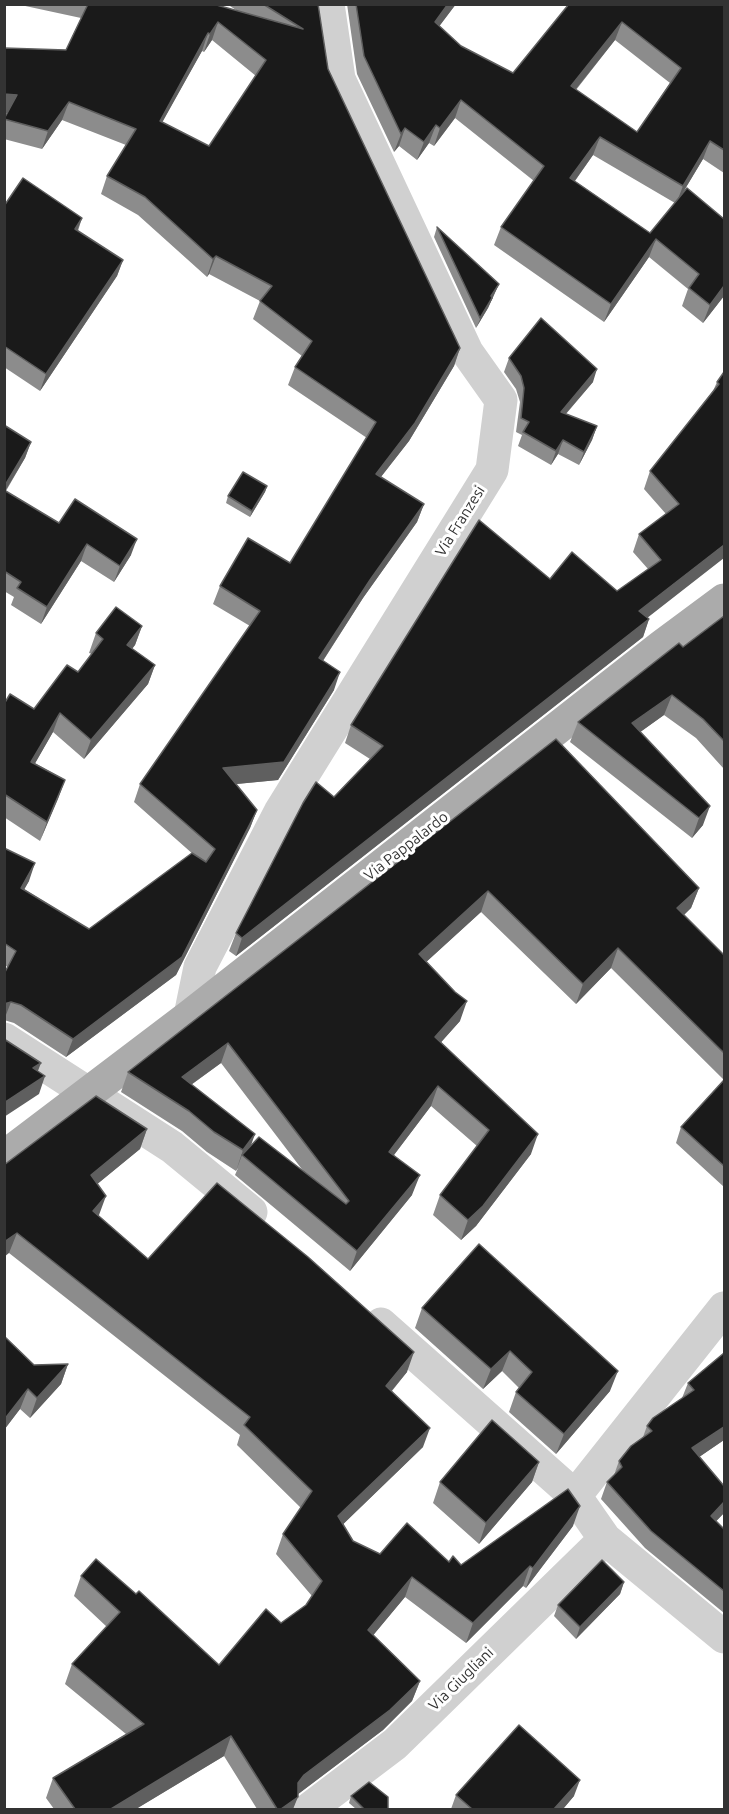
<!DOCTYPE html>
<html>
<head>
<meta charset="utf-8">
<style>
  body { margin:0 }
  #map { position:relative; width:729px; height:1814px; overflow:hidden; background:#fff; font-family:Ubuntu,sans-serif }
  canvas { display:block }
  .frame { position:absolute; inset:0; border:6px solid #333; pointer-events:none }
</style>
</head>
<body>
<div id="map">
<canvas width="729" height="1814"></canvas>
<div class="frame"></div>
</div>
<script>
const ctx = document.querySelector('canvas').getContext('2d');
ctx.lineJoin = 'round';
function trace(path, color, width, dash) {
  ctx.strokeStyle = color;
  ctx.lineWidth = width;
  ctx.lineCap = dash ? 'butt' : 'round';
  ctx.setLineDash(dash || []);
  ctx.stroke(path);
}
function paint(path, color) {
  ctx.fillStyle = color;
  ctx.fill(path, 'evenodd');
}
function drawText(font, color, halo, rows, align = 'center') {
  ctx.font = font + ' Ubuntu,sans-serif';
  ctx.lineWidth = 6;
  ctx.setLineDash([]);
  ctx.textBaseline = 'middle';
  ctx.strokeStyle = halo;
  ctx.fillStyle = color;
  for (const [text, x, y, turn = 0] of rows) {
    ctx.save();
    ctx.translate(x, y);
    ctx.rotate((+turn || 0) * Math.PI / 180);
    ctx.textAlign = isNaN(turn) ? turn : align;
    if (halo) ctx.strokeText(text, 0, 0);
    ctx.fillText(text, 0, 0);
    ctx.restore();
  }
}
const minor = new Path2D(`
  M190,1016L200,967L280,812L492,470L501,400L467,352L339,79L328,4
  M4,1039L172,1147L251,1212
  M381,1324L575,1496L605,1539L724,1637
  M575,1496L724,1308
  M308,1810L395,1744L605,1539`);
const major = new Path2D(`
  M4,1157L190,1016L662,646L724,600`);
const wall = new Path2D(`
  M16,4H213L239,12L227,4H318L328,69L460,348L454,366L409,441L381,477L424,504L417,522L363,598L323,661L334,690L278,780L236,784L257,810L250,828L176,975L66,1057L14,1023L4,1020V974L8,967L4,965V848L29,881L24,889L89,929L194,855L134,802L140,784L250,626L213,604L220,586L290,563L367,438L288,385L295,367L302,356L253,319L260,301L209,274L207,277L138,215L101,194L107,176L126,145L62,120L42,149L4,139V119L7,113L66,50L81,18ZM212,40L256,76L209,146L162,122L202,51L204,52Z
  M347,4H456L439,26L461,46L513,73L569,4H724V173L703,159L682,194L724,219V296L703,323L682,306L688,289L649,257L604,322L494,245L501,227L534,181L455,118L434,146L429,143L417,160L399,146L394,152L357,74ZM615,40L670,83L637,132L576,90ZM593,155L675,203L650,233L575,181Z
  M4,206L82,218L78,231L123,260L117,276L40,391L4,367Z
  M437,227L499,284L488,308L476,328L434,237Z
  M509,358L593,382L566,414L597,426L592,440L579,465L558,454L551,465L518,446L522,435L516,432L520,402L516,389L504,372Z
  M724,372L647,618L649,619L643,637L236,956L229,951L236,933L334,797L370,759L345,743L351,725L550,579L617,591L648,569L633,552L639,534L666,514L644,489L650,471L713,391L717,382Z
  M4,425L31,442L25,458L6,491L59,523L131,555L114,582L81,561L41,624L11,605L14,597L4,591Z
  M267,486L265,492L250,517L226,503L228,496Z
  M724,616V769L696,738L664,715L640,732L703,825L692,838L570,742L578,722L683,647Z
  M142,626L135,645L132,649L155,665L148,684L84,759L53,732L35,763L65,780L40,841L4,817V704L34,709L78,672L92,654L89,653L96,633Z
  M556,739L699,888L691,908L684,915L724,955V1187L676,1143L681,1127L724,1080L611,968L576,1004L481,912L426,962L460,1021L441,1042L531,1154L476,1226L461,1240L433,1215L440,1195L477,1146L431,1106L394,1155L412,1195L350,1271L235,1175L238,1168L236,1171L207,1152L182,1131L121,1092L128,1072ZM221,1063L304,1172L251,1145L191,1085Z
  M147,1129L140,1149L97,1184L99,1216L148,1259L407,1372L392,1391L423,1447L343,1524L353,1541L380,1554L449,1562L461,1565L573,1526L526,1588L523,1586L466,1643L405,1597L373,1635L420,1681L412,1701L383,1730L298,1794L293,1809H257L224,1756L136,1809H54L46,1798L53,1778L126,1734L65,1684L72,1664L107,1627L74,1596L81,1576L219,1665L281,1623L306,1605L312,1596L276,1554L283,1534L301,1508L237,1445L240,1435L9,1253L4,1165Z
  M422,1308L610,1391L556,1454L509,1412L516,1392L519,1388L502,1371L483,1389L415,1328Z
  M4,1336L34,1365L68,1364L61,1384L30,1418L20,1409L4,1430Z
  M724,1353V1440L699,1457L724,1513L716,1521L724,1529V1613L645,1548L601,1499L607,1482L614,1475L619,1461L643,1437L647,1426L682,1398L688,1383Z
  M539,1462L532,1482L479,1544L433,1503L440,1482Z
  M624,1582L620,1594L576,1639L554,1616L558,1605Z
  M456,1795L574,1796L563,1809H451Z
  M351,1796L388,1809H356L349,1803Z`);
const shadedWall = new Path2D(`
  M448,4H456L429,40L435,22Z
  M218,22L212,40L204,52L210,34Z
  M622,22L615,40L564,104L571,86Z
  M208,33L202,51L153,139L160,121Z
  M4,94L17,95L10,113H4Z
  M461,100L455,118L434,146L440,128Z
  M69,102L62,120L42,149L48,131Z
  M436,125L429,143L417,160L424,142Z
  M405,128L399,146L394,152L401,134Z
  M600,137L593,155L564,196L570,178Z
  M710,141L703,159L676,204L683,186Z
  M82,218L76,234L75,229Z
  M656,239L649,257L604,322L611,304Z
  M216,256L209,274L207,277L213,259Z
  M123,260L117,276L40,391L46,374Z
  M499,284L488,308L476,328L491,296Z
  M724,286V296L703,323L710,305Z
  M460,348L454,366L409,441L369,492L376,474Z
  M597,369L593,382L556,425L561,412Z
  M597,426L592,440L579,465L584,452Z
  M563,440L558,454L551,465L556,451Z
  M31,442L25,458L4,493V487Z
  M267,486L265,492L250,517L252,511Z
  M424,504L417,522L363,598L313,676L319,658L370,580Z
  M137,539L131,555L114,582L120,566Z
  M87,544L81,561L41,624L47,607Z
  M724,545V558L633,629L639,611Z
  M649,619L643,637L236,956L242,938Z
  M142,626L135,645L120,664L127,645Z
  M155,665L148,684L84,759L91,740Z
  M340,672L334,690L278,780L216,786L223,768Z
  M672,695L664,715L625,743L632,723Z
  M60,713L53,732L25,781L31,762Z
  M65,780L58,799L40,841L47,822Z
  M710,806L703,825L692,838L699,818Z
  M257,810L250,828L176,975L66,1057L73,1039Z
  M35,863L29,881L15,906L21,888Z
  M699,888L691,908L670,928L677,908Z
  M488,891L481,912L412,975L419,954Z
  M618,948L611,968L576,1004L583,984Z
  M467,1001L460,1021L428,1057L435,1037Z
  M11,1002L4,1020V1004Z
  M228,1043L221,1063L174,1097L182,1077Z
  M41,1063L34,1081L33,1068Z
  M45,1076L39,1094L4,1117V1103Z
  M438,1086L431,1106L381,1172L389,1152Z
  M147,1129L140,1149L84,1195L91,1175Z
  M255,1134L248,1154L242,1155L236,1171L243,1150Z
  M538,1134L531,1154L476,1226L461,1240L468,1220Z
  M420,1175L412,1195L350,1271L357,1251Z
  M106,1196L99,1215L86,1231L93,1211Z
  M17,1233L9,1253L4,1257V1242Z
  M510,1351L502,1371L483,1389L491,1369Z
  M414,1352L407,1372L379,1406L386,1386Z
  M68,1364L61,1384L30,1418L37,1398Z
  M618,1371L610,1391L556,1454L564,1434Z
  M28,1389L20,1409L4,1430V1420Z
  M724,1427V1440L686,1466L692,1448Z
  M430,1428L423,1447L331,1536L338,1516Z
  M539,1462L532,1482L479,1544L486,1523Z
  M724,1502V1513L705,1533L711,1516Z
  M580,1506L573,1526L526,1588L533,1568Z
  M530,1566L523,1586L466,1643L473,1623Z
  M412,1577L405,1597L361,1650L368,1630Z
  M624,1582L620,1594L576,1639L580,1627Z
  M420,1681L412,1701L383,1730L297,1795L298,1797L293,1809H281L304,1775Z
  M231,1736L224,1756L136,1809H111Z
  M580,1780L574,1796L563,1809H554Z`);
const building = new Path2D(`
  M88,4H213L303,29L263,4H318L328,69L460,348L415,423L376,474L424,504L370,580L319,658L340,672L284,762L223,768L257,810L182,957L73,1039L21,1005L11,1002L4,1004V974L16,951L4,943V848L35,863L21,888L89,929L192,853L206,862L215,849L140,784L260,611L220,586L248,538L290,563L376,422L295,367L312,341L260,301L272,286L216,256L213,259L145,197L107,176L136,129L69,102L48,131L4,119L17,95L4,94V48L66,50ZM218,22L266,60L209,146L160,121L208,33L210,34Z
  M356,4H448L435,22L461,46L513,73L569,4H724V150L710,141L683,186L600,137L570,178L650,233L687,188L724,219V286L710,305L689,288L699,274L656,239L611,304L501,227L544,166L461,100L440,128L436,125L424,142L405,128L401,134L364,56ZM622,22L681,68L637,132L571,86Z
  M23,178L82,218L75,229L123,260L46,374L4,346V206Z
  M437,227L499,284L491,296L492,298L480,318Z
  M541,318L597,369L561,412L597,426L584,452L563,440L556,451L523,432L529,422L521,418L524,388L521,376L509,358Z
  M724,372V545L639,611L649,619L242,938L236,933L303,803L316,782L334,797L383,746L351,725L479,520L550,579L572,552L617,591L661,560L639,534L679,504L650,471L719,384L717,382Z
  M4,425L31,442L4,487Z
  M243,472L267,486L252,511L228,496Z
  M4,490L59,523L75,499L137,539L120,566L87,544L47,607L17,588L21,582L4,571Z
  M116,607L142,626L127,645L155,665L91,740L60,713L31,762L65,780L47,822L4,794V704L10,694L34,709L67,665L78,672L103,639L96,633Z
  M724,616V741L703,719L672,695L632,723L710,806L699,818L578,722L679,643L683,647Z
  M556,739L699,888L677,908L724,955V1053L618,948L583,984L488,891L419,954L455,992L467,1001L435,1037L538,1134L483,1206L468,1220L440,1195L489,1130L438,1086L389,1152L420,1175L357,1251L242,1155L259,1137L346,1204L349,1201L228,1043L182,1077L255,1134L243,1150L214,1132L189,1111L128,1072Z
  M4,1039L41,1063L33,1068L45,1076L4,1103Z
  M724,1080V1166L681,1127Z
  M96,1096L147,1129L91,1175L106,1196L93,1211L148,1259L217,1183L308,1257L414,1352L386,1386L430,1428L338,1516L353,1541L380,1554L407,1523L449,1562L453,1556L461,1565L568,1489L580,1506L533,1568L530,1566L473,1623L412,1577L368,1630L420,1681L390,1710L304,1775L298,1783V1797L281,1809H277L231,1736L111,1809H75L53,1778L144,1724L72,1664L120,1612L81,1576L96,1559L136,1594L139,1591L219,1665L266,1609L281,1623L306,1605L322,1581L283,1534L312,1491L244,1425L250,1417L17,1233L4,1242V1165Z
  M479,1244L618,1371L564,1434L516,1392L532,1372L510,1351L491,1369L422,1308Z
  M4,1336L34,1365L68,1364L37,1398L28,1389L4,1420Z
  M724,1353V1427L692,1448L724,1486V1502L711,1516L724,1529V1591L651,1531L607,1482L622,1467L619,1461L631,1446L652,1431L647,1426L653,1418L694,1390L688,1383Z
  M492,1420L539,1462L486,1523L440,1482Z
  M602,1560L624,1582L580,1627L558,1605Z
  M519,1725L580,1780L554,1809H472L456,1795Z
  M369,1782L388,1797V1809H364L351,1796Z`);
const streetNames = [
  ["Via Franzesi",460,521,-58],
  ["Via Pappalardo",406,846,-38],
  ["Via Giugliani",461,1679,-44]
];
trace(minor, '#d0d0d0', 33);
trace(major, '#ababab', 33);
paint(wall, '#8c8c8c');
paint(shadedWall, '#5f5f5f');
paint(building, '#1a1a1a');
trace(building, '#5f5f5f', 1.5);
drawText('15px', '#333', '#fff', streetNames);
</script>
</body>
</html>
